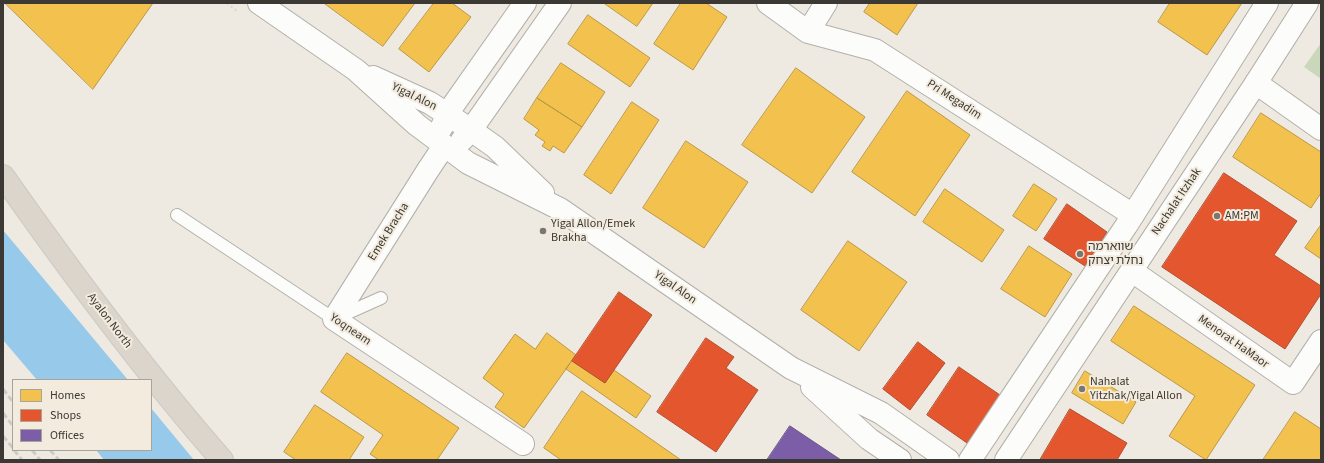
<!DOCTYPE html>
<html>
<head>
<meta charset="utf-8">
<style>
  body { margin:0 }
  #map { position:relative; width:1324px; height:463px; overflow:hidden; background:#eeeae2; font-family:"Source Sans 3",sans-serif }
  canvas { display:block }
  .frame { position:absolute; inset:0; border:4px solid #3c3934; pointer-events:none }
  .legend { position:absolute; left:12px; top:379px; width:140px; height:72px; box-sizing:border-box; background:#f2ebde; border:1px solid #a9a49a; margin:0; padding:5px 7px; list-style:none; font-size:12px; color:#3c3934 }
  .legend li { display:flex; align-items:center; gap:8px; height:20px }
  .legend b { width:20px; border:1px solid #a9a49a }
</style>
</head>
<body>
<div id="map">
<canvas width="1324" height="463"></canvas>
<div class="frame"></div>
<ul class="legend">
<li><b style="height:11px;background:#f2c14e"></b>Homes</li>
<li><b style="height:11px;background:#e4572e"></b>Shops</li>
<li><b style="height:11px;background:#7b5ea7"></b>Offices</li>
</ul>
</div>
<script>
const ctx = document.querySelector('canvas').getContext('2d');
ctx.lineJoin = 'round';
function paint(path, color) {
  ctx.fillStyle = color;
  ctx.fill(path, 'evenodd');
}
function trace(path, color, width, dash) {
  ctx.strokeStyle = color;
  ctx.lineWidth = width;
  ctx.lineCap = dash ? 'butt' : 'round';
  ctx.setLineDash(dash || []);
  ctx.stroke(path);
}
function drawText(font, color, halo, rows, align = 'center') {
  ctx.font = font + ' "Source Sans 3","Noto Sans Hebrew",sans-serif';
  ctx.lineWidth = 4;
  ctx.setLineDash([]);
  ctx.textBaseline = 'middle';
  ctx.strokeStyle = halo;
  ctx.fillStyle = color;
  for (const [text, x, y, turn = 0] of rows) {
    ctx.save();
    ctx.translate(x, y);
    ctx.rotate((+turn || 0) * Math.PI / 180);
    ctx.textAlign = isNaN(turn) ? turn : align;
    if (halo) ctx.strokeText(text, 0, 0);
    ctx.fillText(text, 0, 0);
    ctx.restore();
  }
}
const green = new Path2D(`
  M1321,43V79L1304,67Z`);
const water = new Path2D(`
  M3,230L128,380H37L3,340Z
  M151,408L194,460H104L96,450H151Z`);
const homes = new Path2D(`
  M5,3H153L93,89Z
  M324,3H415L383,46Z
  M434,3H452L471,17L429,72L399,49Z
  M604,3H653L637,26Z
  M681,3H706L727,17L693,70L654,44Z
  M870,3H918L897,35L864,12Z
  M1170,3H1242L1207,55L1158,22Z
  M588,15L650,58L630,87L568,44Z
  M561,63L605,92L582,127L537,98Z
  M796,68L865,117L812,193L742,145Z
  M907,91L970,135L915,216L852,172Z
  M537,98L582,127L564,153L553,146L550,151L542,146L545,142L535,135L539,130L524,119Z
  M632,102L659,120L611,194L584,175Z
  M1261,113L1321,152V193L1311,208L1233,157Z
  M686,141L748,182L704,248L643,208Z
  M1034,184L1057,199L1036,231L1013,216Z
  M945,189L1004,230L982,262L923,222Z
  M1321,225V259L1305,248Z
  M848,241L907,282L859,351L801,310Z
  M1029,246L1072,274L1045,317L1001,289Z
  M1134,306L1255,385L1206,460L1169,436L1195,396L1111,341Z
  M547,333L576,355L524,428L495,407L504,394L483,378L515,334L535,349Z
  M347,353L459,428L437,460H379L370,454L383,435L321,392Z
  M572,361L605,383L614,370L651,396L636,418L566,369Z
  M1085,371L1136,402L1123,424L1072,393Z
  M582,391L681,460H561L544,448Z
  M315,405L364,437L349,460H296L284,452Z
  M1295,412L1321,429V460H1263Z`);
const shops = new Path2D(`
  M1224,173L1297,221L1274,255L1321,286V294L1285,349L1162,267Z
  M1067,204L1107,232L1085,266L1044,239Z
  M619,292L652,315L605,383L572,361Z
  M706,338L734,357L726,368L758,390L716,452L657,412Z
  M918,342L945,363L910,410L883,389Z
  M959,367L1000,395L967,443L927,415Z
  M1070,409L1127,443L1117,460H1040Z`);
const offices = new Path2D(`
  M790,426L841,460H767Z`);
const path = new Path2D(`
  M227,3L237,11`);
const lane = new Path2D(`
  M177,215L334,319L381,298`);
const street = new Path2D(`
  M768,3L808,32L875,50L1133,215
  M808,32L826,3
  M1256,83L1321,129
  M444,146L428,170L334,319L523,444
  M1132,271L1293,383L1321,341`);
const secondary = new Path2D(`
  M259,3L356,70L417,125L468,163L560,209L791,368L881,413L948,460
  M373,77L430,103L471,130L495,147L543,193
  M442,127L447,114L525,3
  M462,140L471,130L560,3
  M812,387L869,439L900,460
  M970,460L1126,226L1267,3
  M1006,460L1256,83L1307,3`);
const highway = new Path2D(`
  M3,176C72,274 143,370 222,460`);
const rail = new Path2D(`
  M3,389L13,402
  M3,413L13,426
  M3,436L13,448
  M14,450L22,460
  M32,450L40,460
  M50,450L59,460`);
const markers = [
  [1217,216,4,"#7a7771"],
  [543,231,4,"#7a7771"],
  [1080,254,4,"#7a7771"],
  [1082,389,4,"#7a7771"]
];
const streetNames = [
  ["Yigal Alon",414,97,26],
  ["Pri Megadim",954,100,33],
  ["Nachalat Itzhak",1177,202,-56],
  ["Emek Bracha",389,232,-58],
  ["Yigal Alon",675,288,35],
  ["Ayalon North",109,321,53],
  ["Yoqneam",350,330,34],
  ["Menorat HaMaor",1233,342,35]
];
const poiNames = [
  ["AM:PM",1225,216],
  ["Yigal Allon/Emek",551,224],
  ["Brakha",551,238],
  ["שווארמה",1088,247],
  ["נחלת יצחק",1088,261],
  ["Nahalat",1090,382],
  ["Yitzhak/Yigal Allon",1090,396]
];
paint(green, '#cbd7ba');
paint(water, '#97caea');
paint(homes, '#f2c14e');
trace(homes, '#bb9846', 1);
paint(shops, '#e4572e');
trace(shops, '#b24e30', 1);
paint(offices, '#7b5ea7');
trace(offices, '#685384', 1);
trace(lane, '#b3b0aa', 14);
trace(street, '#b3b0aa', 24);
trace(secondary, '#b3b0aa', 24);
trace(highway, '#cac9c4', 24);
trace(path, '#dad8d6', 2.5, [2, 3]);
trace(lane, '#fcfcfb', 12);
trace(street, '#fcfcfb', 22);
trace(secondary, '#fcfcfb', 22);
trace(highway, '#dcd5cc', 22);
trace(rail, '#cbcbc8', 3, [6, 3]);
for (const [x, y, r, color] of markers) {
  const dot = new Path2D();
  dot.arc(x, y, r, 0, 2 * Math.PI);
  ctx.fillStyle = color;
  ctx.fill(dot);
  trace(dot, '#f2ebde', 1.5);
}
drawText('12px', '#3c3934', '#f2ebde', streetNames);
drawText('12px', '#3c3934', '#f2ebde', poiNames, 'left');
</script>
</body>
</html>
